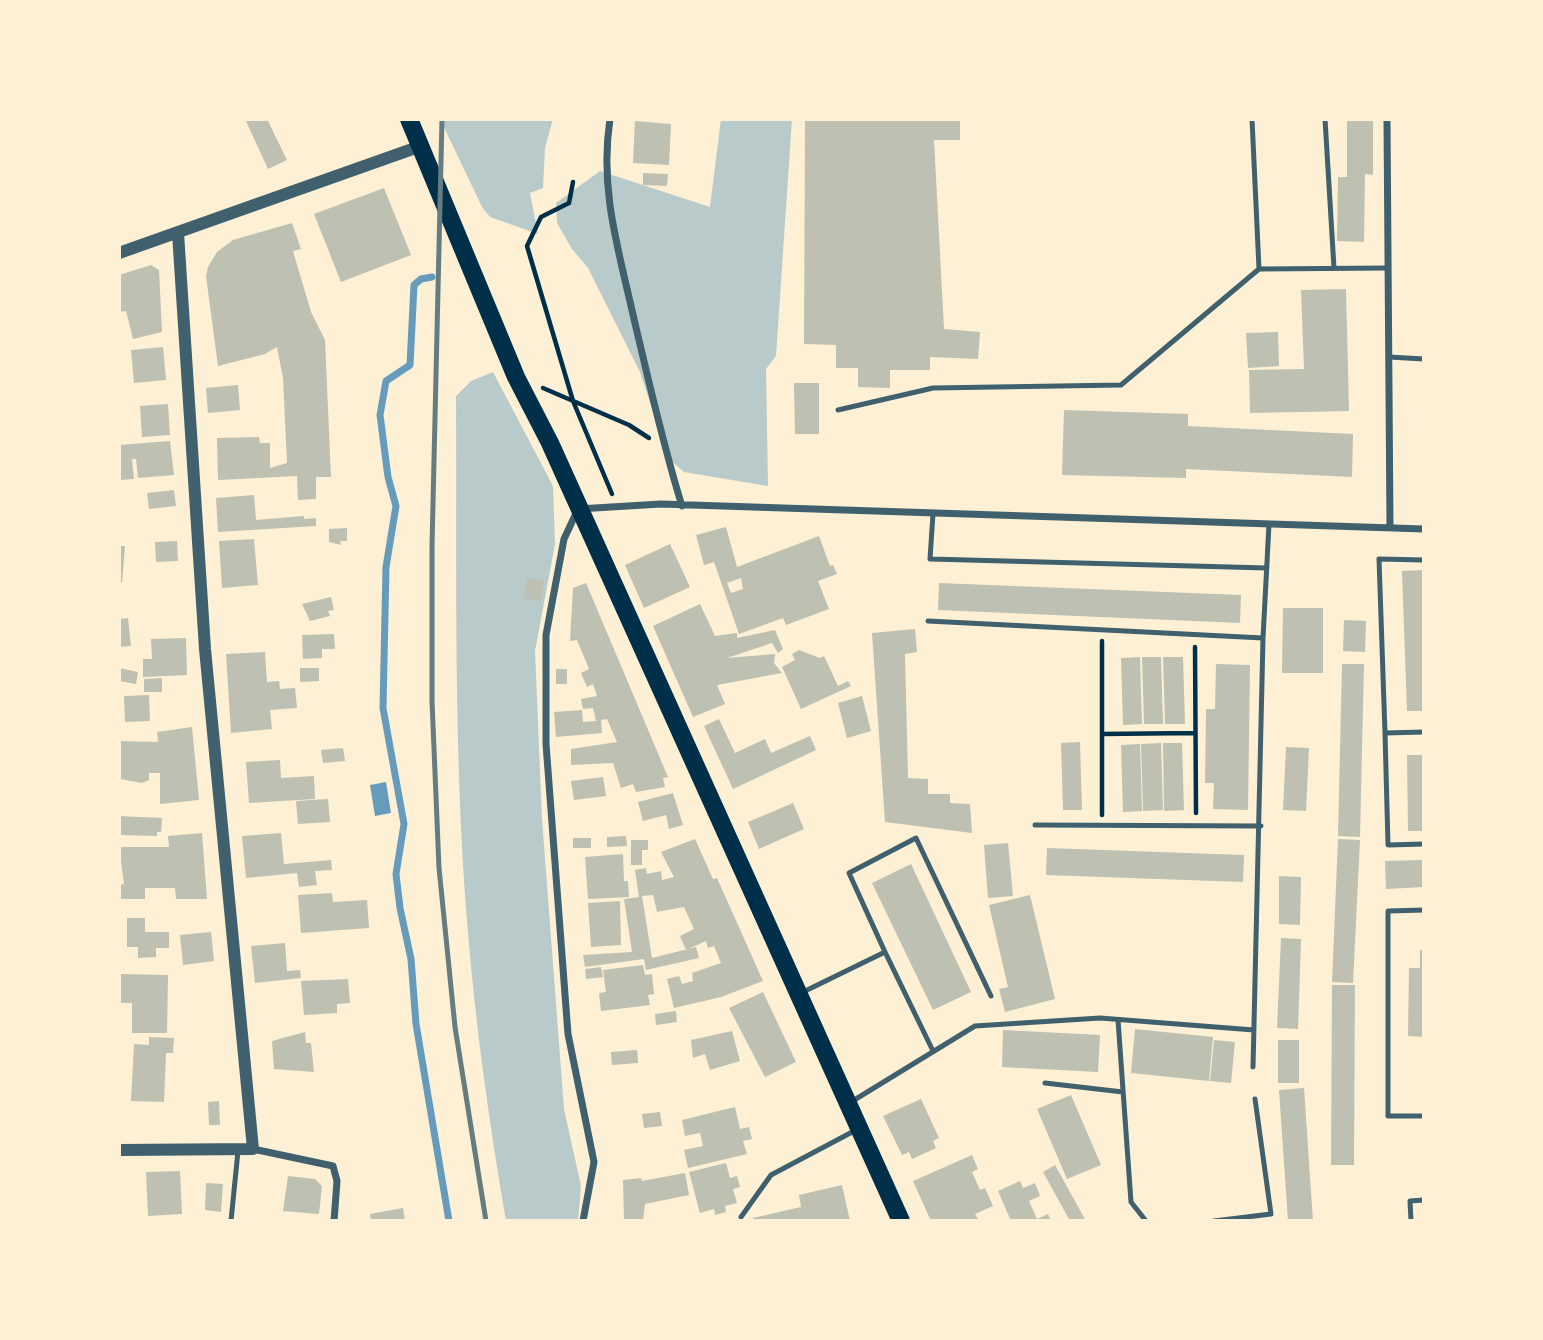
<!DOCTYPE html>
<html>
<head>
<meta charset="utf-8">
<style>
  body { margin:0 }
  #map { position:relative; width:1543px; height:1340px; overflow:hidden; background:#fdf0d5; font-family:"Fira Sans",sans-serif }
  canvas { display:block }
  .frame { position:absolute; inset:0; border:121px solid #fdf0d5; pointer-events:none }
</style>
</head>
<body>
<div id="map">
<canvas width="1543" height="1340"></canvas>
<div class="frame"></div>
</div>
<script>
const ctx = document.querySelector('canvas').getContext('2d');
ctx.lineJoin = 'round';
function paint(path, color) {
  ctx.fillStyle = color;
  ctx.fill(path, 'evenodd');
}
function trace(path, color, width, dash) {
  ctx.strokeStyle = color;
  ctx.lineWidth = width;
  ctx.lineCap = dash ? 'butt' : 'round';
  ctx.setLineDash(dash || []);
  ctx.stroke(path);
}
const green = new Path2D(`
  M440,119H553L545,148L543,188L530,193L538,234L490,217L482,207Z
  M721,119H792L776,356L766,369L768,486L684,472L668,458L640,372L588,268L572,249L557,223L556,203L600,171L710,207Z
  M493,372L553,486L555,544L535,651L542,819L564,1109L581,1186L578,1221H506C489,1122 475,1022 467,921C453,747 457,571 456,396L471,381Z`);
const water = new Path2D(`
  M386,782L391,813L375,816L370,785Z`);
const stream = new Path2D(`
  M432,277L421,279L414,285L410,365L386,381L380,415L388,477L396,506L386,567L383,708L404,824L396,874L400,908L411,959L416,1024L449,1221`);
const building = new Path2D(`
  M245,119H267L287,160L268,169Z
  M805,119H960V140H934L944,329L980,332L978,359L930,357V370H890V388L858,387V368H836V345L804,344Z
  M1347,119H1373V175L1365,174L1364,242L1337,241L1338,177H1347Z
  M635,121L671,124L669,165L633,163Z
  M643,173L668,174L667,186L643,185Z
  M384,188L411,255L341,282L314,214Z
  M292,223L301,249L293,251L311,312L325,340L331,477H316V499L298,500L297,476L218,480L217,438L259,437L260,443H270V468L287,463L283,378L277,347L265,354L218,366L206,276L208,267L217,252L233,240Z
  M151,265L159,270L162,332L133,339L126,311L119,312V275Z
  M1346,289L1349,411L1250,413L1249,370L1304,369L1301,290Z
  M1278,332L1279,366L1248,368L1246,333Z
  M163,347L166,380L134,383L131,350Z
  M794,383H819V434H795Z
  M238,385L240,410L208,413L206,388Z
  M168,404L170,435L142,437L140,406Z
  M1064,410L1188,414V426L1353,434L1352,477L1186,469V478L1062,475Z
  M170,441L174,475L138,478L136,459H132L134,479L119,480V445Z
  M174,490L176,506L149,509L147,493Z
  M254,495L256,520L304,516V519L316,518V526L218,532L216,498Z
  M726,527L737,567L819,536L830,566L833,565L837,574L818,581L829,609L786,625L783,618L739,634L714,562L704,565L696,535ZM741,578L743,589L731,593L727,583Z
  M347,528V541H340L341,545L329,542V529Z
  M254,539L258,585L222,588L219,541Z
  M177,541L178,561L156,562L155,542Z
  M670,544L690,587L644,608L625,565Z
  M119,546H125L122,583L119,582Z
  M1424,570V711H1407L1402,571Z
  M527,578L544,581L541,601L524,598Z
  M586,583L668,777L663,778L665,787L636,792L633,784L621,788L613,763L571,765V749L617,742L607,719L601,720L602,733L556,737L554,712L582,710L583,722L596,721L593,708L583,709L581,699L597,696L593,684L587,687L581,673L589,669L577,640L570,641L573,588Z
  M939,583L1241,595L1240,623L938,610Z
  M331,597L334,610L328,611L330,616L310,621L302,604Z
  M700,604L715,636L737,633V638L775,630L783,649L778,653L772,643L727,658L775,654L774,663L782,673L717,685L725,704L693,717L653,626Z
  M1283,608H1323V673H1282Z
  M128,618L131,646L119,647V619Z
  M1344,620L1366,621L1365,652L1343,651Z
  M915,629L917,652L905,654L908,778L928,779V794H950V803L970,804L972,833L885,822L872,633Z
  M334,634L335,649H322V658L303,659L302,635Z
  M186,638L187,675L143,677V659H152L151,639Z
  M799,650L820,658L824,656L838,686L848,681L851,686L801,709L782,667L795,660L792,654Z
  M265,652L267,682L279,681L280,689L295,688L297,708L270,710L272,729L231,733L226,654Z
  M1140,657L1142,724L1123,725L1121,658Z
  M1142,657H1161L1163,724H1144Z
  M1163,657H1183L1185,724H1165Z
  M1216,664L1250,665L1248,810L1213,809L1214,783H1205L1206,709H1215Z
  M1342,664H1364L1360,837L1338,836Z
  M119,668L138,672L136,684L119,681Z
  M300,668H319V681L300,682Z
  M556,669H567V684H556Z
  M162,678V692H144V679Z
  M149,695L150,721L125,722L124,696Z
  M862,696L871,731L847,738L838,703Z
  M719,719L735,753L765,739L771,753L810,736L816,750L733,789L704,726Z
  M192,727L199,800L160,804V773H149V780L142,783L120,779L119,741L158,742L157,732Z
  M1080,742L1082,810H1063L1061,743Z
  M1161,743L1163,810L1143,811L1141,744Z
  M1163,743H1182L1184,810L1164,811Z
  M1140,744L1142,811L1123,812L1121,745Z
  M1286,747L1309,748L1306,811L1283,810Z
  M343,748L345,761L323,763L321,750Z
  M1407,755H1424V831H1408Z
  M280,760L281,778L314,776L315,799L249,803L246,762Z
  M603,777L606,796L574,800L571,781Z
  M673,793L683,825L669,829L666,815L643,821L638,802Z
  M328,799L330,822L298,824L296,801Z
  M793,803L804,829L759,849L748,822Z
  M119,816L162,818L161,832H157V836L119,835Z
  M202,833L207,899H176L175,888H145V899H119V885L124,884L119,847H169L168,836Z
  M281,833L284,864L331,860L332,870L315,871L317,885L299,887L297,873L246,878L242,836Z
  M626,836L627,846L607,847V837Z
  M573,838H591V848H573Z
  M695,839L713,879L717,878L763,981L721,997L674,1008L667,979L679,976L682,984L693,981L692,973L721,963L714,946L708,948L706,941L686,950L680,936L694,929L684,907L657,912L653,895L642,896L652,958L696,947L699,958L646,970L644,959L585,967L583,955L632,952L624,899L639,897L635,870L646,868L647,874L661,871L662,880L674,877L661,852Z
  M1338,839L1360,840L1353,983L1332,982Z
  M631,840H648V850H642V865H631Z
  M1008,843L1013,896L988,898L984,845Z
  M1047,848L1244,855L1243,882L1046,875Z
  M623,854L624,881H628L629,897L588,899L585,857Z
  M1424,860V887L1386,889L1385,861Z
  M911,864L971,992L933,1010L872,883Z
  M1279,876L1301,877L1300,925L1279,924Z
  M332,893L333,902L367,900L369,928L301,933L298,895Z
  M1030,895L1055,999L1005,1012L999,989L1008,987L989,905Z
  M620,901L621,945L591,947L588,903Z
  M127,918H145V932H169V948H156V957L138,958V947H127Z
  M211,932L214,961L183,965L180,935Z
  M1281,938L1301,939L1298,1029L1277,1028Z
  M285,943L287,971L300,970L301,978L255,983L251,946Z
  M1420,950H1424V1037L1408,1036L1409,968H1420Z
  M643,965L645,975L652,974L654,994L648,995L650,1005L601,1011L599,993L606,992L603,970Z
  M601,967L603,977L586,979L585,969Z
  M119,974L168,975L167,1033H132V1003H119Z
  M348,979L350,1003L337,1004V1013L304,1015L301,981Z
  M1332,985H1355L1354,1165H1331Z
  M763,992L796,1062L765,1077L729,1008Z
  M676,1011L677,1022L656,1025L655,1014Z
  M1135,1029L1213,1037L1209,1081L1131,1073Z
  M1003,1030L1100,1035L1098,1072L1002,1067Z
  M732,1031L740,1061L710,1070L705,1054L693,1058L691,1040Z
  M305,1032L306,1043H311L314,1072L274,1069L272,1041Z
  M149,1037L174,1038L173,1053H166L164,1102L131,1101L134,1044L149,1045Z
  M1214,1040L1235,1042L1231,1083L1210,1081Z
  M1278,1040H1299V1083H1278Z
  M637,1050L638,1063L612,1065L611,1052Z
  M1304,1088L1313,1221H1288L1279,1090Z
  M1071,1095L1101,1165L1067,1179L1037,1109Z
  M921,1099L939,1138L933,1141L936,1148L912,1159L909,1152L902,1155L883,1116Z
  M219,1101L220,1125H209L208,1102Z
  M735,1107L740,1129L749,1127L752,1139L743,1141L747,1154L688,1168L684,1150L703,1146L700,1133L685,1136L682,1120Z
  M660,1112L662,1126L644,1128L642,1114Z
  M972,1155L978,1169L972,1172L980,1190L985,1188L993,1206L975,1214L979,1221H931L913,1181Z
  M726,1163L730,1178L737,1176L740,1187L733,1189L737,1203L725,1206L726,1212L715,1215L714,1209L700,1213L689,1172Z
  M1055,1165L1086,1221H1070L1043,1172Z
  M180,1171L182,1214L148,1216L146,1172Z
  M685,1173L689,1195L645,1204L643,1221H624L623,1180L641,1178L642,1181Z
  M288,1176L315,1179L322,1186L319,1214L283,1211Z
  M1020,1181L1023,1188L1035,1183L1040,1196L1029,1201L1037,1219L1048,1214L1051,1221H1011L998,1191Z
  M206,1183L223,1184L221,1212L205,1210Z
  M842,1185L850,1221H753V1218L801,1207L799,1195Z
  M403,1208L405,1221H371L370,1214Z`);
const path = new Path2D(`
  M573,182L569,203L541,217L527,246L573,401L612,494
  M543,388L629,425L649,438
  M1195,647L1196,813
  M1102,734L1195,733
  M1102,815V641`);
const service = new Path2D(`
  M1252,119L1259,269L1388,268
  M1325,119L1334,268
  M1389,357L1424,359
  M838,410L933,388L1121,385L1259,269
  M933,514L930,559L1267,568
  M928,621L1263,638
  M1424,732L1385,733L1388,845L1424,844
  M1385,733L1379,559L1424,560
  M1035,825L1261,826
  M1424,910L1388,911V1116H1424
  M885,952L933,1051
  M801,993L885,952L849,873L916,838L991,996
  M1118,1020L1131,1202L1146,1221
  M1253,1067L1263,638L1269,524
  M1045,1083L1123,1092
  M851,1102L975,1026L1100,1018L1254,1030
  M741,1217L771,1175L856,1130
  M231,1221L238,1151
  M1214,1221L1271,1214L1255,1099
  M1411,1221L1410,1201L1424,1200`);
const minor = new Path2D(`
  M610,119C599,190 619,251 634,319C649,382 663,445 682,506
  M1387,119L1390,528
  M253,1149L333,1166L337,1181L334,1221
  M583,1221L594,1162L568,1034L546,744V635L564,539L578,509L661,504L1424,529`);
const tertiary = new Path2D(`
  M119,253L421,146
  M119,1150L253,1149L205,649L178,233`);
const primary = new Path2D(`
  M409,119L516,377L550,443L901,1221`);
const rail = new Path2D(`
  M442,119L432,546V701L439,868L455,1027L486,1221`);
paint(green, '#b9caca');
paint(water, '#669bbc');
trace(stream, '#669bbc', 7);
paint(building, '#bec0b2');
trace(path, '#003049', 4.5);
trace(service, '#3f606c', 5);
trace(minor, '#3f606c', 7);
trace(tertiary, '#3f606c', 12);
trace(primary, '#003049', 18);
trace(rail, '#657d81', 5);
</script>
</body>
</html>
